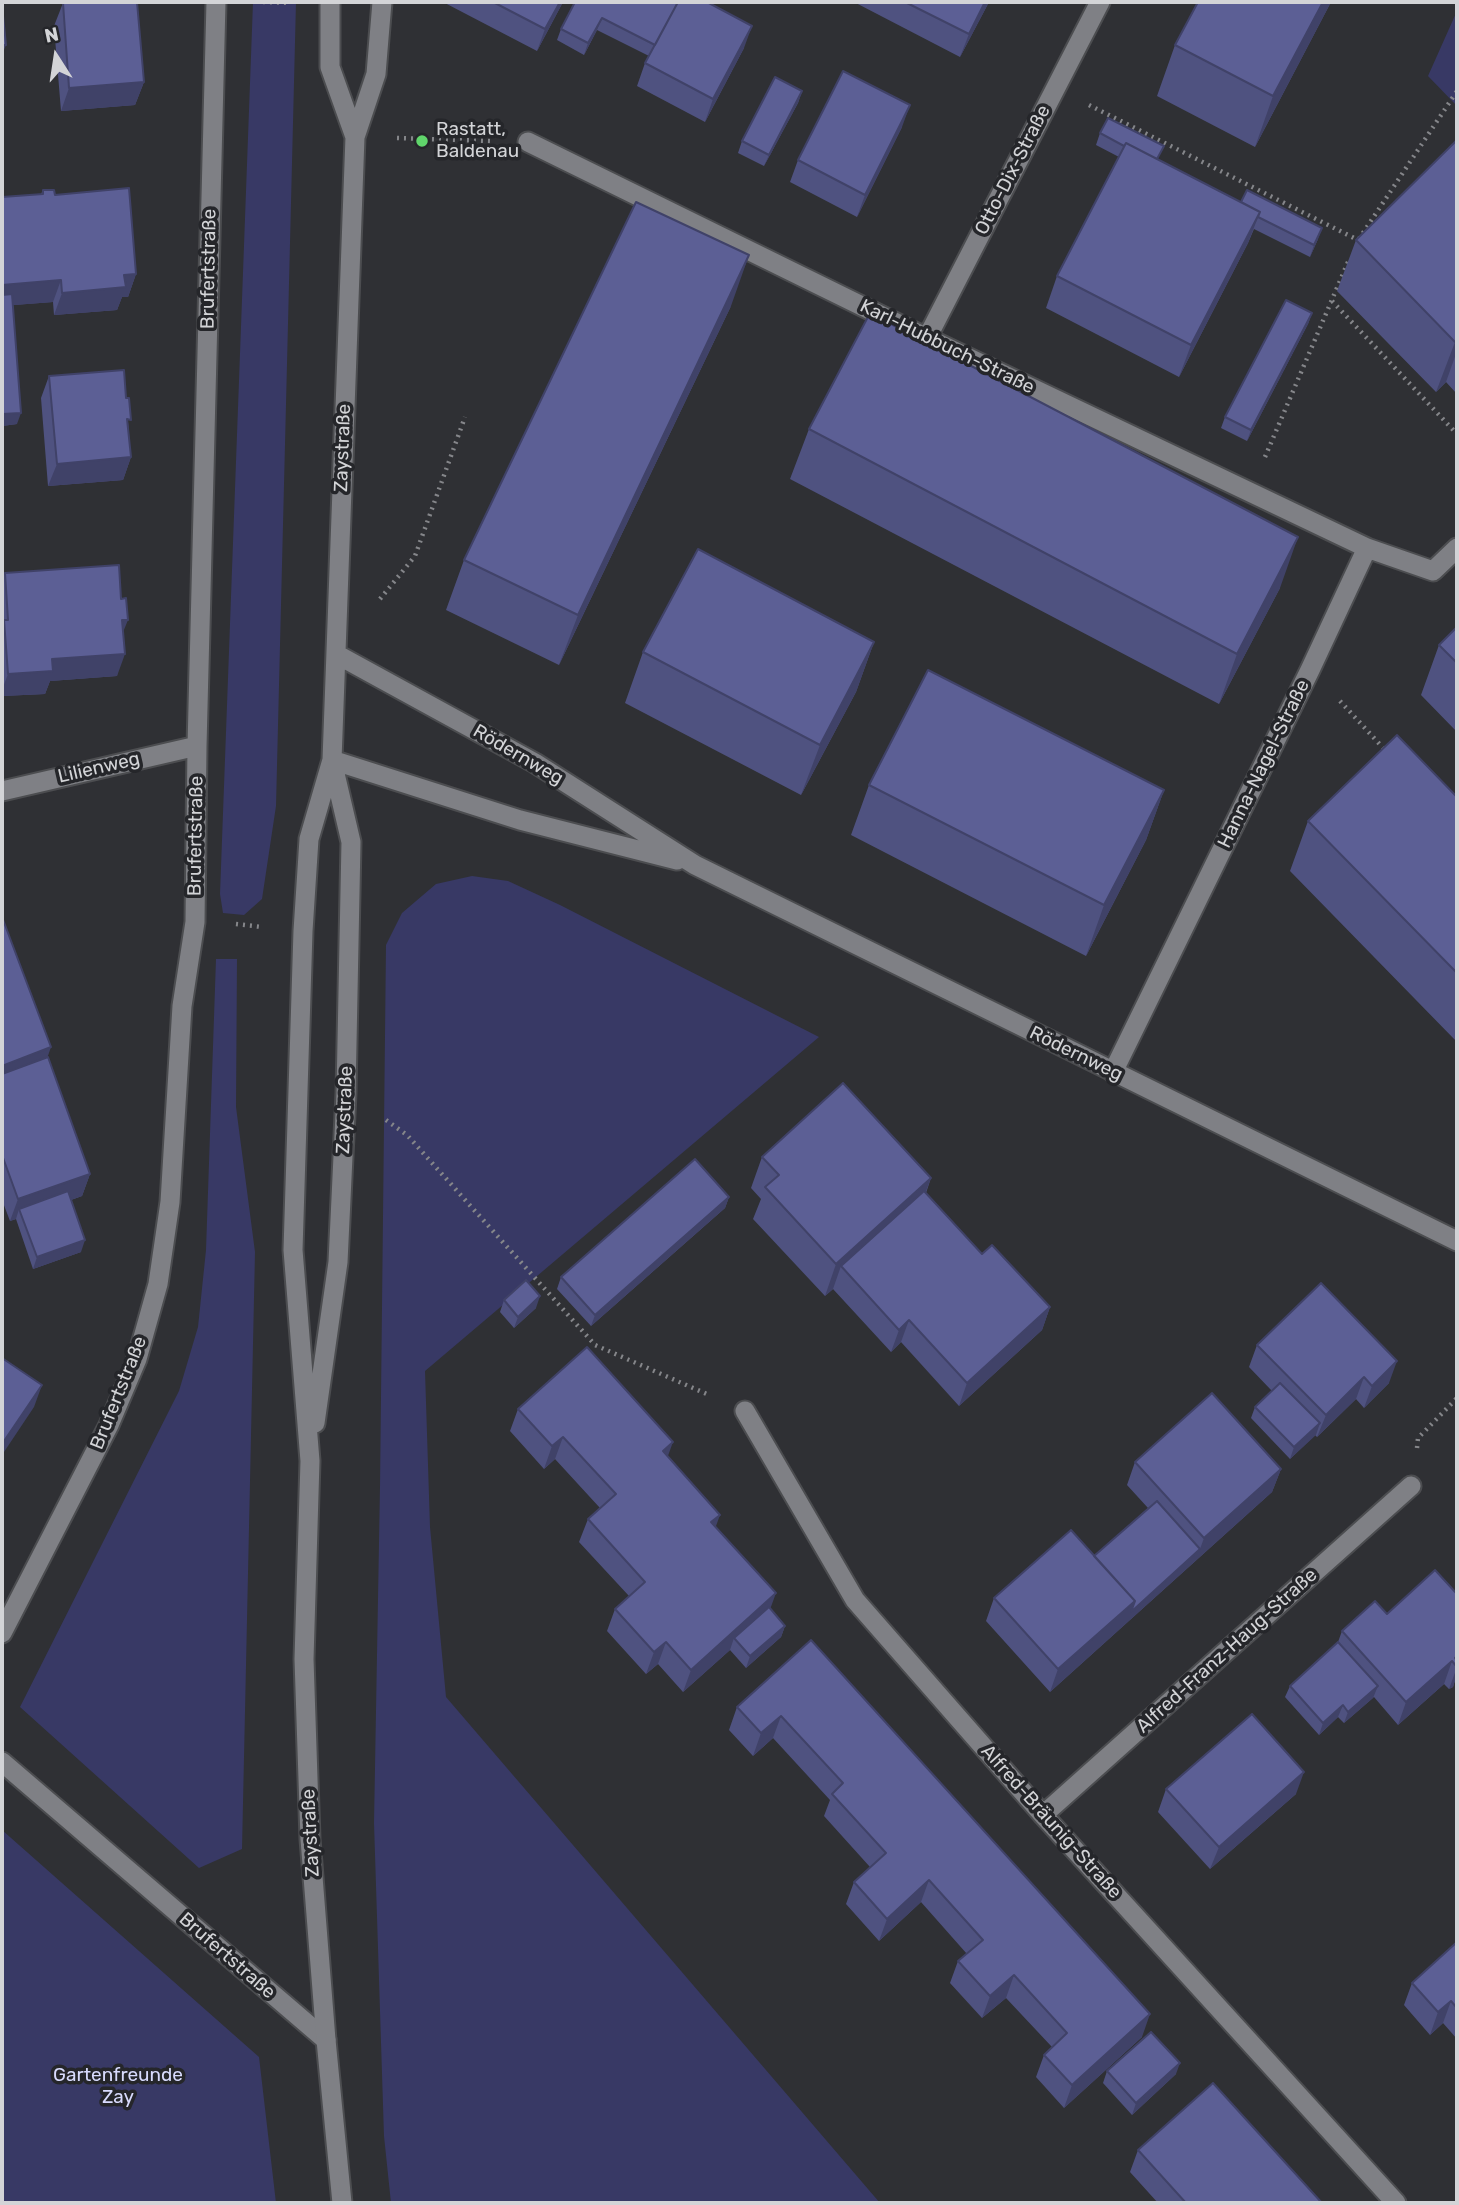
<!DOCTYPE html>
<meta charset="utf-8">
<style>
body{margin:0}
#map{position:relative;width:1459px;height:2205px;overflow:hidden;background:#2f3034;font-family:Rubik,sans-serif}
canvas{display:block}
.frame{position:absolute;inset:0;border:4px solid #d3d4d7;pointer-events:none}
.north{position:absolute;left:21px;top:21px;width:70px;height:70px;-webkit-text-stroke:5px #25262a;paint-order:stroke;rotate:348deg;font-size:19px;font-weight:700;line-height:28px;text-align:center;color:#d3d4d7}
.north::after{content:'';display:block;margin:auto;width:24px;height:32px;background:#d3d4d7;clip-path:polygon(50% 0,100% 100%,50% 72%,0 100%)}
</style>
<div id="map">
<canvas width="1459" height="2205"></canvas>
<div class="frame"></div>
<div class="north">N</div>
</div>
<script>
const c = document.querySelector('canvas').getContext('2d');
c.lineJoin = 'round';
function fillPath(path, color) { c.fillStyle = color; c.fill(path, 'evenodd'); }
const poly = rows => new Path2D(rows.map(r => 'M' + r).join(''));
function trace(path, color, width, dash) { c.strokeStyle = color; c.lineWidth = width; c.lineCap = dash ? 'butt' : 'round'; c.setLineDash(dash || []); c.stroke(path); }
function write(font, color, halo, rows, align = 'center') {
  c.font = font + ' Rubik,sans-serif'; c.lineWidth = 7; c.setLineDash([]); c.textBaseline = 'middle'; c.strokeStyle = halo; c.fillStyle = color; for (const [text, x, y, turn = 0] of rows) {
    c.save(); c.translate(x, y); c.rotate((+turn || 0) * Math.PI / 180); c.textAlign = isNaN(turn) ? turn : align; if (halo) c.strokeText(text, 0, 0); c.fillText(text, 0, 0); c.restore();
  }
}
const green = poly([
 [253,2,296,2,276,806,262,899,244,915,223,913,220,894],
 [1457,11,1457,106,1428,76],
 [472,876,508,881,560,905,819,1037,425,1371,430,1527,446,1697,880,2203,391,2203,384,2136,374,1823,380,1486,386,945,402,913,436,884],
 [216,959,237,959,236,1107,255,1252,242,1849,199,1868,20,1707,179,1391,198,1327,206,1250],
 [2,1830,259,2057,276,2203,2,2203]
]);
const path = poly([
 [263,2,290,3],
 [1089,105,1358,240],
 [397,138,490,141],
 [1359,239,1457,91],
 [1332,301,1457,434],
 [1265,457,1348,262],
 [380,599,415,556,465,417],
 [1340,701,1386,751],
 [236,924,262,927],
 [386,1120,407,1135,595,1345,709,1395],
 [1417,1448,1418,1438,1457,1398]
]);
const minor = poly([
 [528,142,927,338,1367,548],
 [927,338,1100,2],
 [2,791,197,746],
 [1113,1072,1310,670,1367,548,1433,571,1457,548],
 [745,1411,855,1600,1043,1815,1396,2203],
 [2,1633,109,1425,137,1359,158,1284,170,1202,182,1006,195,922,197,746,216,2],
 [2,1762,326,2040],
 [1043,1815,1411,1486]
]);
const tertiary = poly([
 [330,2,330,67,355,137],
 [336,654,535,763,695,865,1457,1241],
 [332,760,520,820,677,860],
 [315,1423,338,1262,346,1093,351,842,332,761],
 [342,2203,326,2040,310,1839,304,1659,310,1461,293,1250,303,931,309,839,332,760,355,137,376,74,382,2]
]);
const wall = poly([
 [443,2,563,2,537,51],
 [575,2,744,48,705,122,637,86,645,63,649,56,597,30,584,55,557,40,561,29],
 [854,2,989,2,960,57],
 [1198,2,1331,2,1255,147,1157,96,1175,45],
 [63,3,144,82,135,105,61,111,54,26],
 [802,91,798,103,764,166,738,153,742,141],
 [902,127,857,217,790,182,798,160],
 [1100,133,1158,160,1241,202,1318,239,1310,257,1254,229,1248,243,1179,377,1046,308,1057,276,1119,157,1096,145],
 [1457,140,1457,394,1446,382,1436,392,1337,291,1356,240],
 [43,190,55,195,136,274,128,297,122,297,117,310,54,315,53,302,13,305,17,424,2,426,2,197,41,194],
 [731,306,559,665,446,610,464,560],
 [1312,313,1308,324,1247,441,1221,428,1225,417],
 [49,376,126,398,131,457,123,480,48,486,41,398],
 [809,429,1280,588,1219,704,790,479],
 [5,573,123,631,117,676,50,681,45,694,2,696,2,582],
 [1457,627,1457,732,1421,695,1439,645],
 [874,642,856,692,801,795,625,703,643,652],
 [869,785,1164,790,1146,840,1086,956,851,835],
 [1457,797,1457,1042,1290,871,1308,821],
 [2,917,48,1057,90,1174,82,1196,71,1200,81,1252,33,1269,16,1219,10,1221,2,1200],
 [762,1157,931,1178,926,1193,982,1254,1050,1307,1042,1330,959,1406,901,1342,891,1352,833,1289,825,1296,753,1219,761,1199,751,1188],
 [729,1197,725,1208,591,1326,557,1289,561,1277],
 [504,1300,536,1308,514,1328,500,1312],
 [1257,1345,1389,1383,1364,1408,1356,1399,1317,1437,1315,1435,1290,1459,1251,1418,1255,1407,1272,1391,1249,1367],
 [518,1409,668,1457,770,1609,785,1626,781,1637,746,1668,730,1650,683,1692,658,1664,646,1674,607,1631,615,1609,629,1596,579,1542,588,1519,600,1508,555,1459,544,1469,510,1431],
 [1135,1462,1281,1469,1272,1492,1050,1692,986,1621,994,1598,1094,1556,1148,1508,1127,1485],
 [1457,1594,1457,1674,1453,1687,1449,1689,1444,1684,1398,1725,1374,1697,1344,1723,1338,1717,1319,1735,1285,1697,1290,1686,1338,1642,1342,1631,1387,1614],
 [811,1640,1142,2037,1064,2108,1036,2077,1044,2055,1052,2047,1006,1998,982,2018,950,1983,958,1961,967,1954,921,1902,879,1941,846,1904,854,1882,870,1867,824,1816,830,1800,773,1738,753,1756,729,1730,737,1707],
 [1166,1789,1296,1794,1210,1869,1158,1812],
 [1457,1942,1457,2039,1443,2023,1430,2035,1404,2005,1412,1983],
 [1107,2071,1176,2074,1132,2115,1103,2083],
 [1138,2150,1322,2203,1158,2203,1130,2172]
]);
const shadedWall = poly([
 [560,2,563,2,537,51,545,29],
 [985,2,989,2,960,57,969,34],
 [1323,2,1331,2,1255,147,1273,96],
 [602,18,597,30,584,55,588,43],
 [752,26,744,48,705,122,713,99],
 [2,45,6,45,2,55],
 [144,82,135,105,61,111,69,88],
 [802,91,798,103,764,166,769,155],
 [910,105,902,127,857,217,865,195],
 [1260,212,1248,243,1179,377,1191,345],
 [1322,228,1318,239,1310,257,1314,245],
 [749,255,731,306,559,665,578,615],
 [136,274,128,297,122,297,117,310,54,315,62,293,124,275],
 [61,280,53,302,2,306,2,285],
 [1312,313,1308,324,1247,441,1251,430],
 [1457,339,1457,351,1446,382,1436,392,1455,342],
 [21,413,17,424,2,426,2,414],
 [131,457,123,480,48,486,57,464],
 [1298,537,1280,588,1219,704,1237,654],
 [122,620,128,620,119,642],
 [874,642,856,692,801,795,820,745],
 [125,654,117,676,50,681,45,694,2,696,2,690,8,674,52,659],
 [1164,790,1146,840,1086,956,1104,905],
 [51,1047,40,1079,2,1093,2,1066],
 [90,1174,82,1196,22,1217,19,1209,16,1219,10,1221,18,1199],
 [931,1178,919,1210,841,1266,833,1289,825,1296,836,1264],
 [729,1197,725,1208,591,1326,595,1315],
 [85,1240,81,1252,33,1269,37,1257],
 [540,1296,536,1308,514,1328,518,1317],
 [1050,1307,1042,1330,959,1406,967,1383],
 [909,1320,901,1342,891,1352,899,1330],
 [1397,1361,1389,1383,1364,1408,1372,1386],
 [1364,1377,1356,1399,1317,1437,1326,1415],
 [42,1385,34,1407,2,1455,2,1444],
 [1320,1423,1316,1435,1290,1459,1294,1447],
 [563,1437,555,1459,544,1469,552,1446],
 [673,1442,665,1464,663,1451],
 [1281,1469,1272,1492,1050,1692,1058,1669,1135,1601,1200,1549,1204,1538],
 [720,1515,712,1537,711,1522],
 [776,1593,768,1615,734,1638,730,1650,683,1692,691,1670],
 [785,1626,781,1637,746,1668,750,1656],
 [666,1642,658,1664,646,1674,654,1652],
 [1452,1661,1444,1684,1398,1725,1406,1702],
 [1457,1667,1457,1674,1453,1687,1449,1689],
 [1378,1686,1373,1698,1344,1723,1348,1712],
 [1343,1705,1338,1717,1319,1735,1323,1723],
 [781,1716,773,1738,753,1756,761,1733],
 [1304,1772,1296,1794,1210,1869,1219,1847],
 [929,1880,921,1902,879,1941,887,1919],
 [1014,1975,1006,1998,982,2018,990,1996],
 [1451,2001,1443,2023,1430,2035,1438,2012],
 [1150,2014,1142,2037,1064,2108,1072,2085],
 [1180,2063,1176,2074,1132,2115,1136,2103]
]);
const building = poly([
 [81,2,137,2,144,82,69,88,63,3,81,2],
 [493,2,560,2,545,29,493,2],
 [575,2,678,2,655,45,602,18,588,43,561,29,575,2],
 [678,2,707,2,752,26,713,99,645,63,678,2],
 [905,2,985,2,969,34,905,2],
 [1198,2,1323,2,1273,96,1175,45,1198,2],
 [2,6,6,45,2,45,2,6],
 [843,71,910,105,865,195,798,160,843,71],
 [775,77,802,91,769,155,742,141,775,77],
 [1108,118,1164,146,1157,159,1126,143,1124,146,1100,133,1108,118],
 [1457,140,1457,339,1455,342,1356,240,1457,140],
 [1126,143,1260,212,1191,345,1057,276,1126,143],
 [129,188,136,274,124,275,126,287,62,293,61,280,2,285,2,197,43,194,43,190,54,190,55,195,129,188],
 [1247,190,1322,228,1314,245,1258,217,1260,212,1241,202,1247,190],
 [636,202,749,255,578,615,464,560,636,202],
 [12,294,21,413,2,414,2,295,12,294],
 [1286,300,1312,313,1251,430,1225,417,1286,300],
 [870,313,1298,537,1237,654,809,429,870,313],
 [124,370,126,398,129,398,131,420,127,419,131,457,57,464,49,376,124,370],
 [698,549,874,642,820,745,643,652,698,549],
 [119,565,121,599,126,598,128,620,122,620,125,654,52,659,53,671,8,674,4,620,8,620,5,573,119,565],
 [1457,627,1457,663,1439,645,1457,627],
 [928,670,1164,790,1104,905,869,785,928,670],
 [1397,735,1457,797,1457,973,1308,821,1397,735],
 [2,917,51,1047,2,1066,2,917],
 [48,1057,90,1174,18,1199,2,1155,2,1074,48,1057],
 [843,1083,931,1178,836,1264,765,1187,779,1175,762,1157,843,1083],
 [695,1159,729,1197,595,1315,561,1277,695,1159],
 [68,1191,85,1240,37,1257,19,1209,68,1191],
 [924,1191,982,1254,992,1245,1050,1307,967,1383,909,1320,899,1330,841,1266,924,1191],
 [526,1280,540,1296,518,1317,504,1300,526,1280],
 [1321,1283,1397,1361,1372,1386,1364,1377,1326,1415,1257,1345,1321,1283],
 [587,1347,673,1442,663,1451,720,1515,711,1522,776,1593,691,1670,666,1642,654,1652,615,1609,645,1582,588,1519,616,1494,563,1437,552,1446,518,1409,587,1347],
 [2,1358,42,1385,2,1444,2,1358],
 [1280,1383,1320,1423,1294,1447,1255,1407,1280,1383],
 [1212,1393,1281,1469,1204,1538,1135,1462,1212,1393],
 [1157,1501,1200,1549,1131,1612,1135,1601,1094,1556,1157,1501],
 [1071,1530,1135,1601,1058,1669,994,1598,1071,1530],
 [1435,1570,1457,1594,1457,1656,1455,1658,1457,1661,1457,1667,1452,1661,1406,1702,1342,1631,1375,1601,1387,1614,1435,1570],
 [769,1607,785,1626,750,1656,734,1638,769,1607],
 [811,1640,1150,2014,1072,2085,1044,2055,1067,2033,1014,1975,990,1996,958,1961,983,1940,929,1880,887,1919,854,1882,886,1853,832,1794,843,1783,781,1716,761,1733,737,1707,811,1640],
 [1338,1642,1378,1686,1348,1712,1343,1705,1323,1723,1290,1686,1338,1642],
 [1252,1714,1304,1772,1219,1847,1166,1789,1252,1714],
 [1457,1942,1457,2008,1451,2001,1438,2012,1412,1983,1457,1942],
 [1151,2032,1180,2063,1136,2103,1107,2071,1151,2032],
 [1213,2083,1322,2203,1186,2203,1138,2150,1213,2083]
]);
const markers = [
 [422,141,7,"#60d56b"]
];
const poiNames = [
 ["Rastatt,",436,130],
 ["Baldenau",436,152]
];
const streetNames = [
 ["Otto-Dix-Straße",1013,170,-63],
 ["Brufertstraße",209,269,-89],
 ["Karl-Hubbuch-Straße",947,347,26],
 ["Zaystraße",343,448,-88],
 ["Rödernweg",518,755,30],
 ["Hanna-Nagel-Straße",1264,764,-64],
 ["Lilienweg",99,768,-13],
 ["Brufertstraße",196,836,-89],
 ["Rödernweg",1076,1054,26],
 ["Zaystraße",345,1110,-88],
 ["Brufertstraße",119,1393,-68],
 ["Alfred-Franz-Haug-Straße",1227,1651,-42],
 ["Alfred-Bräunig-Straße",1051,1822,48],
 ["Zaystraße",311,1833,-93],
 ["Brufertstraße",227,1956,41]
];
const parkNames = [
 ["Gartenfreunde",118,2076],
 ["Zay",118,2098]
];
fillPath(green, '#383965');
trace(minor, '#4c4d50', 23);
trace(tertiary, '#4c4d50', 23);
trace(path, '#85868a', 4.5, [2, 5]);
trace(minor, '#7f8085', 19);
trace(tertiary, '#7f8085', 19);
fillPath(wall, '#4f5280');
fillPath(shadedWall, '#404268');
fillPath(building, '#5c5f95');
trace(building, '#404268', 2);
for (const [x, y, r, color] of markers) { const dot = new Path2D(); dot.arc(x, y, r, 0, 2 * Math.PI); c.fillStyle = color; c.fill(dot); trace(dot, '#25262a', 2.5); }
write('19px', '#d3d4d7', '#25262a', poiNames, 'left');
write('19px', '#d3d4d7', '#25262a', streetNames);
write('19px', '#d8dbfd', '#25262a', parkNames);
</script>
